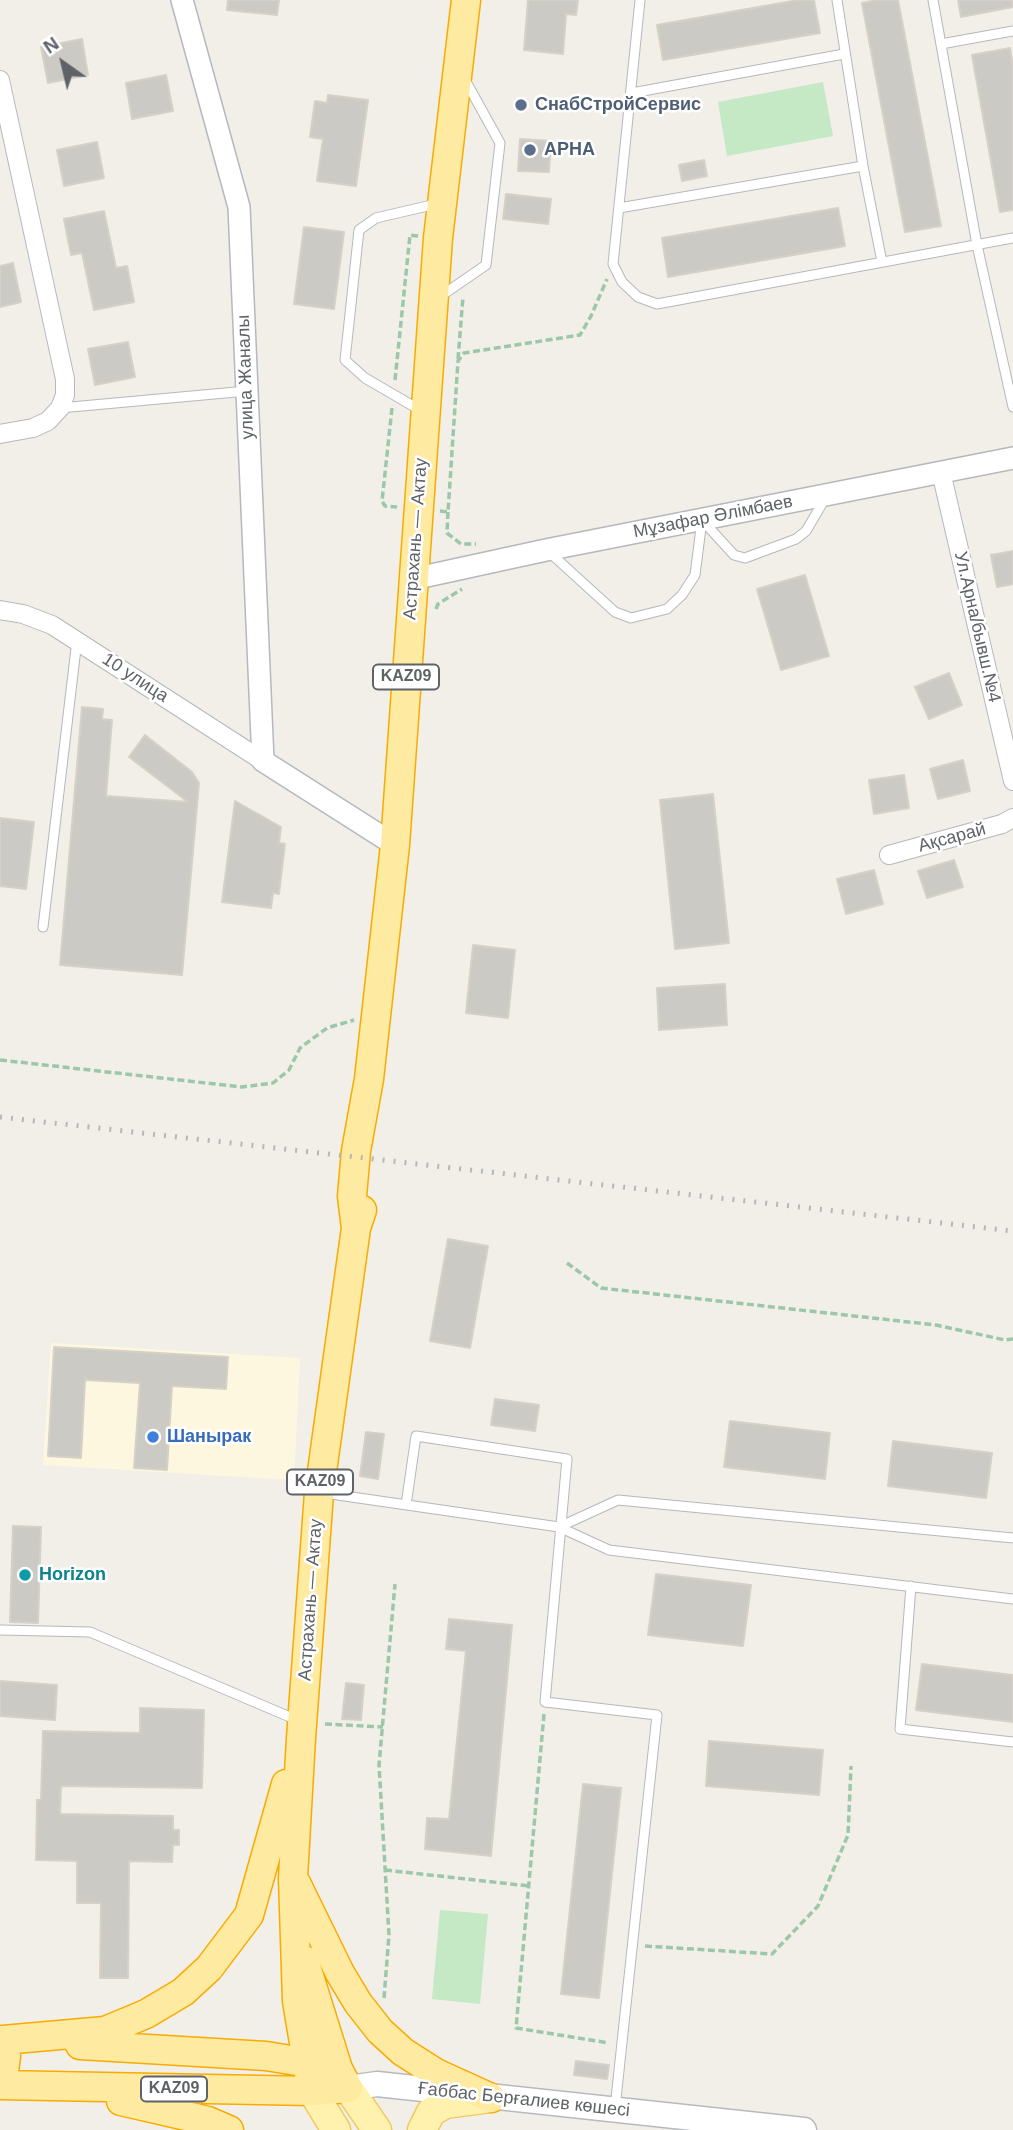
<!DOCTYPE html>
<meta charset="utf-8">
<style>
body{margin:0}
#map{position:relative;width:1013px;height:2130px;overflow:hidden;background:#f1efe8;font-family:Helvetica,sans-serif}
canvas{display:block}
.north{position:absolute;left:28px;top:28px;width:70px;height:70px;-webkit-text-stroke:5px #fff;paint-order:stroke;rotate:326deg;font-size:19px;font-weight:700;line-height:28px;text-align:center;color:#5f6368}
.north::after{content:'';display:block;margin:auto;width:24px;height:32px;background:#5f6368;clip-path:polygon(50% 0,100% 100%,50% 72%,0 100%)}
</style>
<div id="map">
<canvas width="1013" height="2130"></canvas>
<div class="north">N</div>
</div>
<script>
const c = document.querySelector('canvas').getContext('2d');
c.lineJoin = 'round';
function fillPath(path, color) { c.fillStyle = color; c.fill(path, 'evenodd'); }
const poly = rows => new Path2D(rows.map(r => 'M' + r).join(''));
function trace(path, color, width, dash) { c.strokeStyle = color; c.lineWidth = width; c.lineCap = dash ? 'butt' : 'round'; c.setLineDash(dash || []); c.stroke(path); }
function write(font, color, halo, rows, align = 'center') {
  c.font = font + ' Helvetica,sans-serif'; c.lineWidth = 5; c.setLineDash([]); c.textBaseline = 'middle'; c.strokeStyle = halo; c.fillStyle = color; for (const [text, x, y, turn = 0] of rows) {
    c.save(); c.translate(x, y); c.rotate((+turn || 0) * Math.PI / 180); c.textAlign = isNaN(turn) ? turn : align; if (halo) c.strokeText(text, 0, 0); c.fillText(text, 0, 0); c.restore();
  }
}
const commercial = poly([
 [51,1343,300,1358,294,1480,43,1465]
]);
const green = poly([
 [823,82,833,136,727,156,718,102],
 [440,1910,488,1914,480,2004,432,1999]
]);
const building = poly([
 [228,0,279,0,277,15,227,10,228,0],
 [528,0,578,0,576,15,566,14,563,54,524,50,528,0],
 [798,0,814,0,820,33,663,60,657,25,798,0],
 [877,0,898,0,941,226,905,232,862,3,877,0],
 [958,0,1012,0,1013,7,961,17,958,0],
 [82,39,88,75,48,83,41,47,82,39],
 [1010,48,1013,67,1013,210,1000,212,972,55,1010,48],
 [166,75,173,111,132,119,126,83,166,75],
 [328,95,368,100,356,186,317,181,323,139,310,137,315,101,327,103,328,95],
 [520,139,551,141,549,172,518,171,520,139],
 [97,142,104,178,64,186,57,150,97,142],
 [704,160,707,176,682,181,679,165,704,160],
 [506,194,551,199,548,224,503,219,506,194],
 [838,208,845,246,668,277,662,238,838,208],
 [104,211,116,268,127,266,134,302,94,310,82,253,71,255,64,219,104,211],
 [304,227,344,232,334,309,294,304,304,227],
 [13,263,21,302,0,307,0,266,13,263],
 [128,342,135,377,95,385,88,349,128,342],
 [1013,551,1013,584,997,587,991,555,1013,551],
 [805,575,829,656,781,670,757,589,805,575],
 [949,673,962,705,929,719,915,687,949,673],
 [82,707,103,709,102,719,112,720,106,796,188,802,129,757,145,735,192,772,199,783,182,975,60,965,82,707],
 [963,760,970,791,938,799,930,769,963,760],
 [904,775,909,808,874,814,869,780,904,775],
 [713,794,729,943,675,949,660,800,713,794],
 [235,801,281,827,279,843,285,844,279,894,273,893,271,908,222,902,235,801],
 [0,818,34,822,26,889,0,886,0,818],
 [954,860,963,887,927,898,918,871,954,860],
 [874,870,883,904,846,914,837,879,874,870],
 [473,945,515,950,508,1018,466,1013,473,945],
 [725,984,727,1025,659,1030,657,988,725,984],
 [448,1239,488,1246,470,1348,430,1341,448,1239],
 [54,1347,228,1357,226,1389,172,1386,167,1470,134,1468,140,1383,85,1380,81,1458,48,1456,54,1347],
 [495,1399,539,1405,535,1431,491,1425,495,1399],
 [730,1421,830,1433,825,1479,724,1467,730,1421],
 [366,1432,384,1434,378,1479,360,1476,366,1432],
 [893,1441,992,1453,986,1498,888,1486,893,1441],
 [13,1526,41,1527,38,1623,10,1622,13,1526],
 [656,1574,751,1585,743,1646,648,1635,656,1574],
 [449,1619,512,1625,491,1856,425,1849,427,1818,449,1819,466,1651,446,1649,449,1619],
 [922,1664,1013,1675,1013,1722,916,1710,922,1664],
 [0,1681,57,1685,55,1720,0,1716,0,1681],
 [346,1683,364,1685,361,1720,342,1719,346,1683],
 [140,1708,204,1710,202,1788,61,1786,60,1814,173,1816,173,1830,179,1830,179,1845,173,1845,172,1862,129,1861,128,1978,100,1978,101,1903,77,1903,77,1861,36,1860,37,1800,41,1800,43,1731,140,1733,140,1708],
 [709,1741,823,1750,819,1795,706,1786,709,1741],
 [583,1784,621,1788,599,1998,561,1994,583,1784],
 [576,2061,609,2065,607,2079,574,2075,576,2061]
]);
const path = poly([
 [458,359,463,297],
 [395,380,410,235,418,236],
 [392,408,382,501,385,506,397,507],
 [440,511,448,512,458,361,464,353,580,335,591,316,607,279],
 [448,512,447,533,461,544,476,544],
 [436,609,438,604,462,589],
 [0,1060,242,1087,273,1083,289,1070,300,1048,327,1028,354,1020],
 [567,1263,601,1288,936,1325,1005,1340,1013,1339],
 [544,1714,516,2028,609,2043],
 [325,1724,383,1727],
 [385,1870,529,1886],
 [645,1946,772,1954,818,1906,848,1835,851,1766],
 [384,1998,389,1935,379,1765,395,1584]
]);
const service = poly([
 [640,0,613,264,622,282,638,297,657,304,1013,238],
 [837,0,863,166,882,262],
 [933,0,977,245,1013,407],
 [941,44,1013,31],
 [632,93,844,54],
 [619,208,863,166],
 [438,298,486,265,500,143,464,78],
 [60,408,247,391],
 [420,410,365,378,345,360,359,230,376,218,436,204],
 [703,521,734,555,745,558,796,539,806,531,826,497],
 [548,551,615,612,631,618,667,609,682,595,695,575,702,520],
 [43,927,77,640],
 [324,1493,559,1527,609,1550,1013,1599],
 [406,1505,416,1436,567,1459,545,1702,657,1715,615,2108],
 [559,1527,618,1500,1013,1538],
 [911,1586,900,1729,1013,1742],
 [0,1630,90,1632,297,1720]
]);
const minor = poly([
 [0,80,65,379,65,395,60,408,48,421,33,428,0,434],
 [941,472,1013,781],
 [0,610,23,614,52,625,263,761],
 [889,855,1002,824,1013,818]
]);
const tertiary = poly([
 [182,0,239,207,263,761,395,845],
 [413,579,546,550,1013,458]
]);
const secondary = poly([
 [348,2088,377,2084,804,2130]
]);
const primary = poly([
 [348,2088,377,2130],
 [312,2091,336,2130],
 [422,2130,431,2112,445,2104,491,2098]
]);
const trunk = poly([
 [356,1228,352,1196,356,1151,369,1079,395,845,438,238,466,0],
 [296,1883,340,1973,358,2003,380,2031,403,2052,436,2073,491,2098],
 [80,2045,266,2056,321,2065],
 [0,2082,4,2072,6,2056,3,2040,105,2031,146,2014,183,1992,209,1968,249,1915,286,1784],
 [0,2085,312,2091,348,2088,338,2069,304,1960],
 [312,2091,297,2001,293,1878,301,1738,319,1493,356,1228,362,1210],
 [121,2101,208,2121,229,2130]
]);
const rail = poly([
 [0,1117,1013,1231]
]);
const markers = [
 [521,105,7,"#5c6f8a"],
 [530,150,7,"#5c6f8a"],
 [153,1437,7,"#3f7fe0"],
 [25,1575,7,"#0f9aa8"]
];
const shields = [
 [406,677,66],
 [320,1482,66],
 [174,2089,66]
];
const shieldNames = [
 ["KAZ09",406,677],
 ["KAZ09",320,1482],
 ["KAZ09",174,2089]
];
const serviceNames = [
 ["СнабСтройСервис",535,105],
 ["АРНА",544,150]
];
const streetNames = [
 ["улица Жаналы",246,377,-92],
 ["Мұзафар Әлімбаев",713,517,-11],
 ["Астрахань — Актау",416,539,-86],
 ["Ул.Арна/бывш.№4",977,627,77],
 ["10 улица",135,678,33],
 ["Ақсарай",952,838,-15],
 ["Астрахань — Актау",311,1600,-86],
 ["Ғаббас Берғалиев көшесі",524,2100,6]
];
const shopNames = [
 ["Шанырак",167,1437]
];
const cultureNames = [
 ["Horizon",39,1575]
];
fillPath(commercial, '#fef7e0');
fillPath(green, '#c5e8c5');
fillPath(building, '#cccac5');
trace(building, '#d6d1c6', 2);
trace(service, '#b5b8bc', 11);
trace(minor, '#b5b8bc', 20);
trace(tertiary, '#b5b8bc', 24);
trace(secondary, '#b6babf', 27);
trace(primary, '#f2c960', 31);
trace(trunk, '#f9ab00', 31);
trace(path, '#9cc7a9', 3.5, [7, 3.5]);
trace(service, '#fff', 9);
trace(minor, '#fff', 18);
trace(tertiary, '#fff', 21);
trace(secondary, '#fff', 24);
trace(primary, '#fff2af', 28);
trace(trunk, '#feeaa1', 28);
trace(rail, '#b6b7b8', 5, [2, 9]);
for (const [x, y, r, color] of markers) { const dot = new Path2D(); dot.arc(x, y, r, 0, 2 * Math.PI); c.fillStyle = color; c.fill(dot); trace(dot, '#fff', 2.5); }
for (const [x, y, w] of shields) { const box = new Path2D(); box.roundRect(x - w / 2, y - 12.5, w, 25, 5); c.fillStyle = '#fff'; c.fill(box); trace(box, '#5f6368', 2); }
write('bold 16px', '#5f6368', null, shieldNames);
write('bold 18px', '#4e5e75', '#fff', serviceNames, 'left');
write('18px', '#5f6368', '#fff', streetNames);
write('bold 18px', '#366cbe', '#fff', shopNames, 'left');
write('bold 18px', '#0d838f', '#fff', cultureNames, 'left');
</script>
